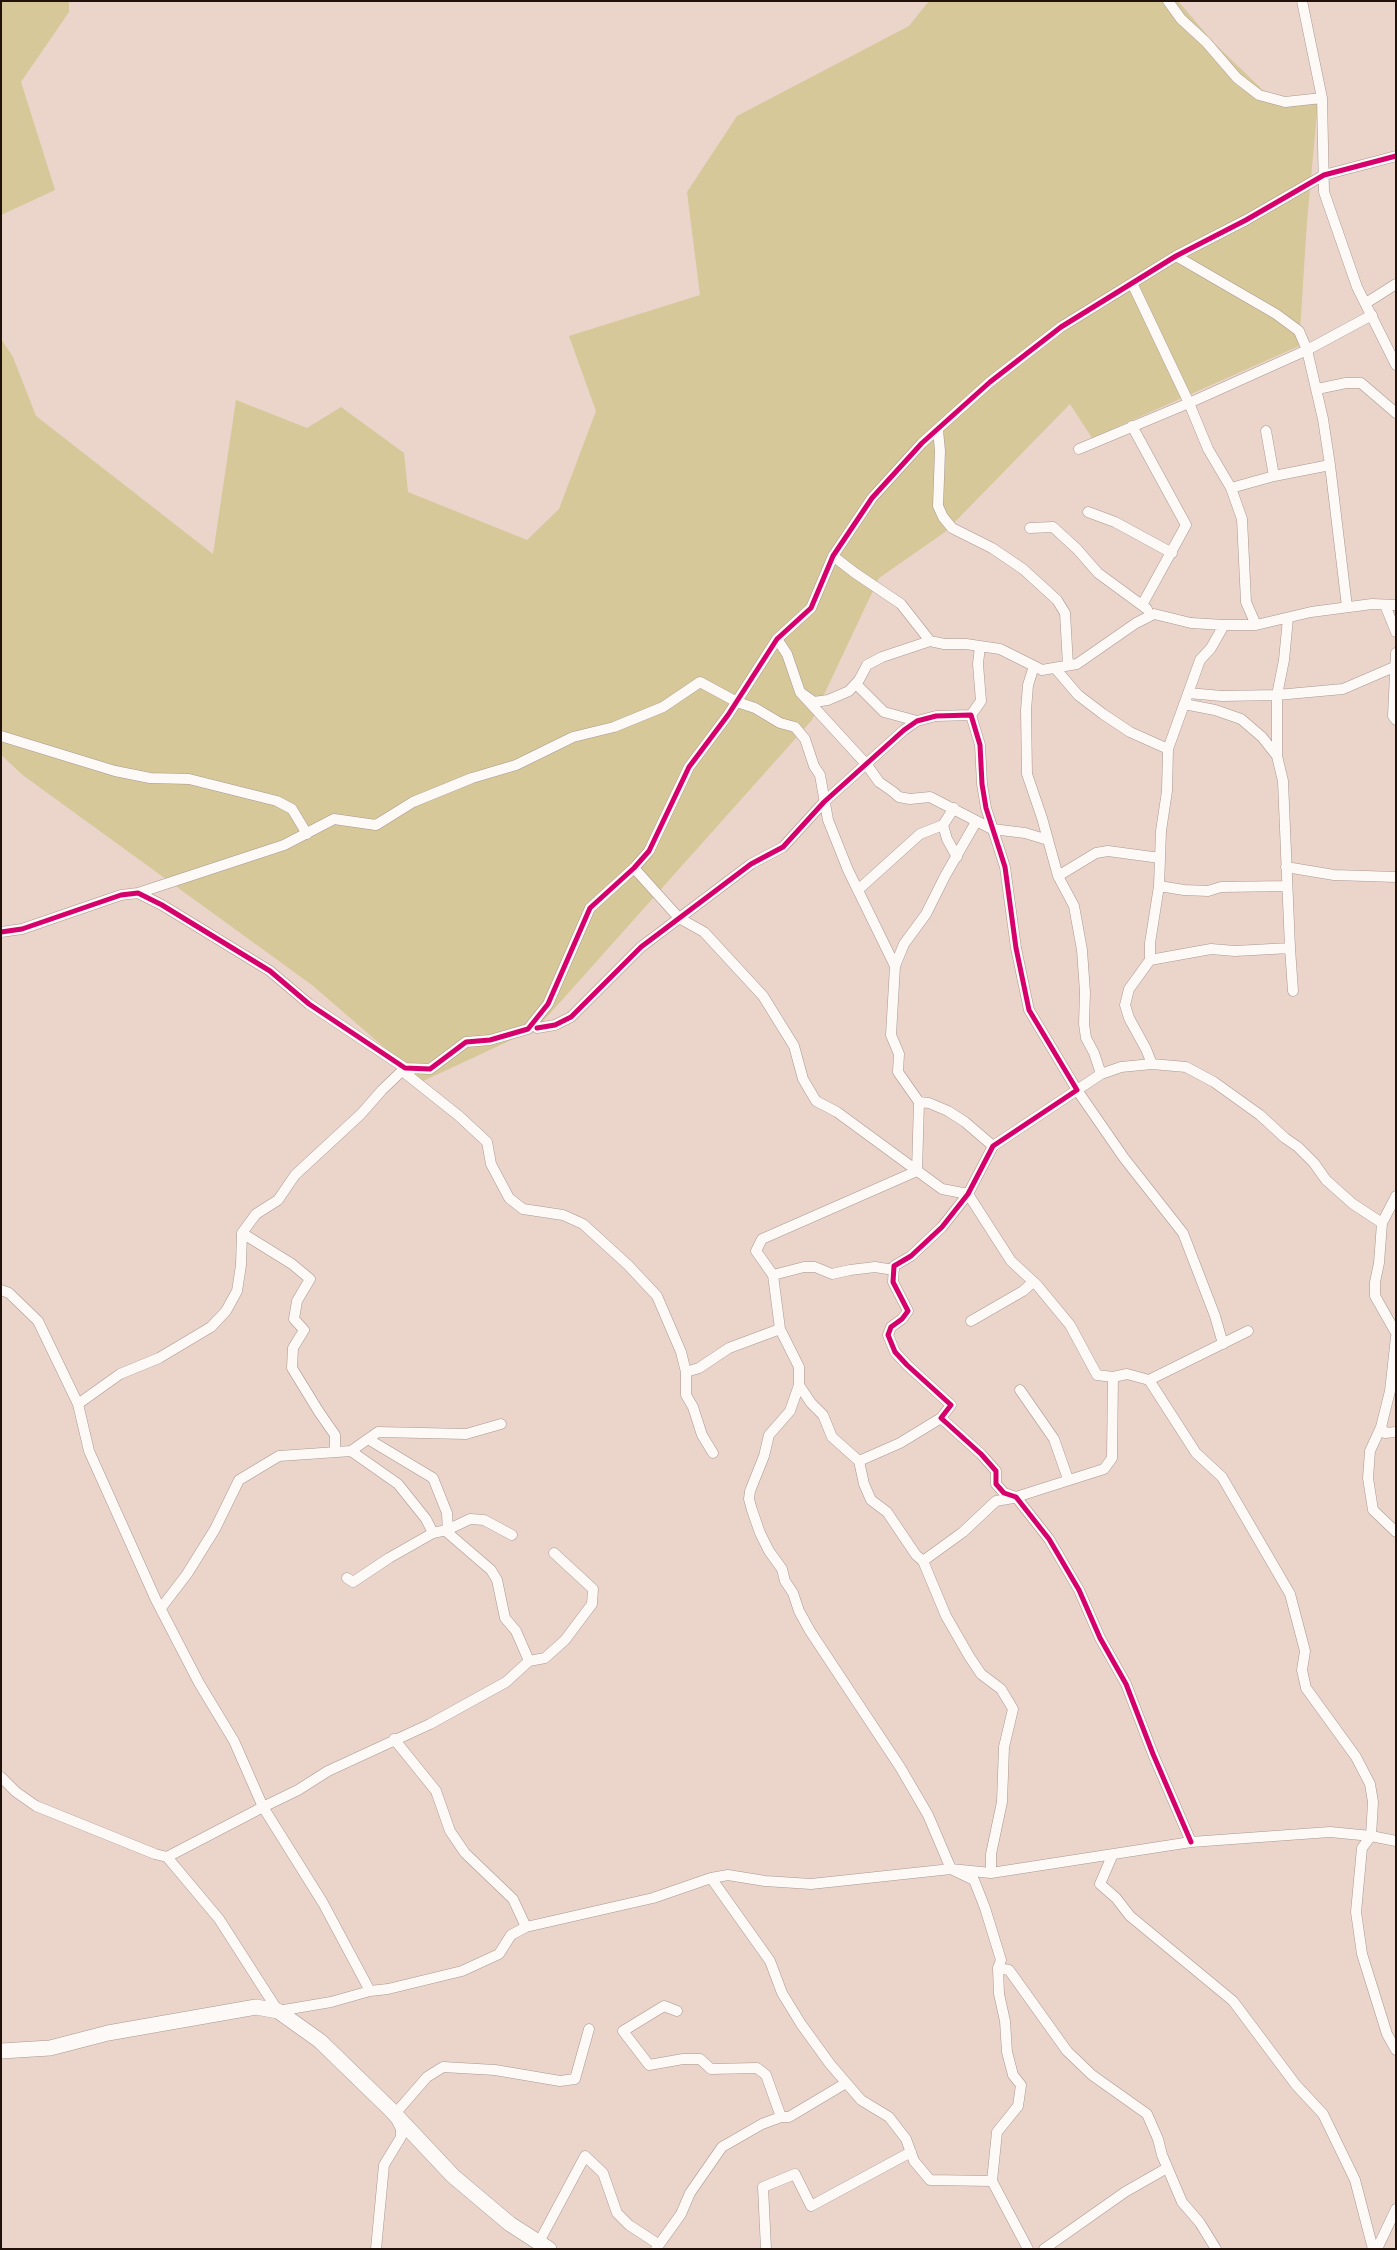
<!DOCTYPE html>
<style>
body{margin:0}
#map{position:relative;width:1397px;height:2250px;overflow:hidden;background:#ebd4ca;font-family:"IBM Plex Sans",sans-serif}
canvas{display:block}
.frame{position:absolute;inset:0;border:2px solid #20110b;pointer-events:none}
</style>
<div id="map">
<canvas width="1397" height="2250"></canvas>
<div class="frame"></div>
</div>
<script>
const c = document.querySelector('canvas').getContext('2d');
c.lineJoin = 'round';
function fillPath(path, color) { c.fillStyle = color; c.fill(path, 'evenodd'); }
const poly = rows => new Path2D(rows.map(r => 'M' + r).join(''));
function trace(path, color, width, dash) { c.strokeStyle = color; c.lineWidth = width; c.lineCap = dash ? 'butt' : 'round'; c.setLineDash(dash || []); c.stroke(path); }
const green = poly([
 [1,1,69,1,69,12,21,82,55,190,1,215],
 [929,1,1178,1,1214,43,1271,98,1318,102,1307,221,1299,346,1092,438,1070,404,945,532,879,578,812,720,537,1028,423,1081,312,985,24,776,1,755,1,339,13,357,36,416,213,554,236,400,307,428,341,407,404,453,408,492,527,540,559,509,596,411,569,336,700,295,687,192,737,116,909,26]
]);
const street = poly([
 [1168,1,1181,19,1206,42,1237,78,1259,95,1285,102,1322,98],
 [1302,1,1322,98,1324,192,1357,287,1396,365],
 [1176,256,1276,314,1299,331,1307,350,1323,419,1330,465,1347,607],
 [1132,283,1189,403,1208,449,1231,488,1242,519,1246,602,1256,625],
 [1366,303,1396,284],
 [1317,389,1346,383,1361,383,1396,413],
 [1132,426,1186,525,1142,605],
 [938,430,940,451,938,506,943,517,952,528,992,548,1023,569,1057,600,1065,613,1068,665],
 [1266,431,1274,476],
 [1079,449,1189,403,1307,350,1372,315],
 [1231,488,1274,476,1330,465],
 [1088,512,1115,522,1172,553],
 [1030,528,1053,527,1077,549,1098,573,1147,609],
 [833,556,855,573,901,604,930,641],
 [1385,605,1396,632],
 [777,639,787,654,800,692,867,765,879,782,892,791,899,797,910,799,930,797,992,829,1025,833,1048,840],
 [1396,653,1393,716,1396,720],
 [1034,666,1028,685,1026,710,1027,774,1042,818,1058,876,1074,906,1082,950,1085,992,1084,1024,1086,1038,1094,1053,1101,1074],
 [1055,668,1078,695,1103,714,1130,732,1168,749],
 [856,684,884,712,917,721],
 [800,692,814,702,828,700,849,691,859,680,867,665,882,657,930,641,944,644,966,644,1000,649,1042,670,1077,664,1136,623,1154,614,1191,623,1224,625],
 [1188,693,1222,696,1277,695,1343,689,1394,667],
 [1184,704,1215,710,1241,719,1262,737,1277,756,1283,781,1290,948],
 [971,715,981,701,978,664,980,646],
 [1,736,115,771,150,778,189,779,277,801,292,809,307,834],
 [1277,756,1277,695,1284,660,1288,618],
 [954,808,943,825,947,839,957,857],
 [1286,867,1334,875,1396,877],
 [634,868,679,918,704,932,763,996,794,1046,803,1079,816,1101,837,1112,942,1189,968,1194,1011,1261,1037,1285,1070,1325,1097,1375,1113,1377,1127,1374,1149,1380,1196,1453,1222,1477,1290,1594,1305,1651,1302,1670,1306,1688,1356,1757,1370,1784,1373,1802,1371,1836,1362,1848,1356,1912,1362,1954,1387,2034,1396,2050],
 [1058,876,1096,853,1108,851,1160,858],
 [1159,886,1184,890,1208,891,1221,887,1287,886],
 [859,889,920,834,943,825],
 [138,893,284,845,334,819,376,825,413,802,472,778,516,765,573,737,614,727,663,707,700,682,737,702,755,708,780,723,795,727,805,739,814,766,820,775,828,820,848,870,895,966,891,1035,899,1054,898,1072,919,1102,917,1171,762,1239,756,1251,773,1275,780,1329,799,1367,799,1385,811,1403,823,1415,832,1437,859,1461,864,1484,871,1500,887,1512,916,1555,923,1561],
 [1,932,22,929,121,895,138,893,162,905,270,971,309,1004,405,1068,430,1069,466,1042,490,1040,528,1029,548,1004,590,908,634,868,649,851,689,767,728,715,777,639,811,608,833,556,872,498,922,443,990,382,1061,327,1176,256,1246,220,1324,175,1396,156],
 [1150,960,1211,949,1235,951,1290,948,1293,991],
 [895,966,904,944,926,914,945,876,976,822],
 [537,1028,555,1025,571,1017,641,947,751,864,783,847,824,802,904,730,917,721,936,716,971,715,980,745,982,784,986,808,1005,867,1016,948,1029,1010,1077,1090,993,1146,968,1194,942,1227,911,1256,894,1266,893,1282,908,1311,902,1319,891,1327,888,1335,895,1352,907,1365,951,1405,941,1418,981,1454,996,1471,996,1484,1004,1493,1016,1497,1049,1539,1079,1590,1100,1638,1126,1684,1153,1754,1191,1842],
 [1152,1064,1146,1049,1129,1018,1125,1005,1129,989,1150,960,1150,943,1159,886,1161,831,1167,791,1168,749,1200,660,1211,648,1224,625,1256,625,1311,612,1372,604,1396,605],
 [405,1068,405,1073,459,1116,487,1142,491,1164,509,1198,523,1209,563,1215,583,1224,628,1265,657,1296,681,1352,686,1372,686,1395,693,1407,702,1435,713,1453],
 [919,1102,929,1103,948,1111,965,1122,993,1146],
 [1396,1196,1382,1223,1379,1263,1375,1282,1375,1296,1396,1333],
 [242,1233,292,1264,310,1279,297,1301,294,1319,304,1330,293,1348,292,1368,319,1412,335,1435,335,1452],
 [773,1275,804,1267,815,1267,832,1274,850,1270,875,1267,894,1270],
 [1,1290,9,1293,38,1321,78,1404,89,1451,156,1600,199,1683,234,1741,263,1807,298,1790,328,1771,430,1724,506,1682,529,1661,545,1658,565,1640,592,1604,593,1589,554,1553],
 [971,1321,1023,1291,1033,1282],
 [1396,1337,1390,1391,1381,1427,1370,1451,1368,1478,1373,1510,1396,1532],
 [1223,1344,1215,1316,1183,1233,1124,1158,1077,1090,1101,1074,1121,1067,1152,1064,1186,1067,1214,1082,1260,1115,1285,1138,1298,1147,1314,1163,1326,1180,1353,1204,1382,1223],
 [686,1372,699,1368,729,1348,780,1329],
 [1149,1380,1248,1331],
 [799,1385,790,1411,769,1435,764,1456,750,1491,749,1499,752,1510,760,1533,769,1551,782,1569,785,1581,793,1593,799,1611,810,1631,900,1767,928,1815,951,1869,974,1880,985,1908,1001,1960,998,1968,999,1994,1005,2021,1007,2052,1013,2075,1021,2085,1018,2106,997,2132,992,2181,1028,2249],
 [1020,1390,1054,1439,1068,1479],
 [78,1404,120,1374,159,1358,211,1327,226,1311,237,1291,241,1265,242,1233,256,1214,278,1200,295,1175,361,1114,382,1090,405,1068],
 [1381,1427,1385,1433,1396,1432],
 [368,1439,378,1432,466,1434,501,1424],
 [351,1451,368,1439,433,1478,447,1513,448,1533,491,1570,497,1580,505,1618,516,1631,529,1661],
 [859,1461,900,1443,941,1418],
 [347,1578,353,1582,389,1558,433,1533],
 [161,1608,187,1574,215,1529,239,1480,279,1456,351,1451,398,1484,426,1519,433,1533,447,1530,470,1519,484,1520,512,1535],
 [394,1739,436,1791,450,1831,465,1853,513,1899,526,1927],
 [1,1777,16,1792,36,1806,155,1854,167,1857,219,1919,278,2011,331,2002,370,1991,388,1989,462,1971,499,1954,511,1935,526,1927,653,1898,711,1878,728,1875,765,1881,811,1884,951,1869,991,1873,1191,1842,1330,1832,1371,1836,1396,1841],
 [1112,1856,1100,1884,1116,1898,1130,1916,1233,2001,1296,2085,1323,2114,1355,2180,1373,2249],
 [167,1857,263,1807,323,1903,370,1991],
 [991,1873,991,1854,1002,1802,1004,1747,1013,1709,1001,1689,981,1674,969,1656,946,1616,923,1561,963,1532,996,1501,1013,1498,1104,1469,1112,1458,1113,1377],
 [711,1878,770,1961,782,1993,801,2024,830,2064,861,2100,889,2117,906,2139,914,2161,930,2180,992,2181],
 [998,1968,1009,1970,1067,2051,1092,2075,1147,2114,1158,2139,1162,2155,1182,2202,1200,2223,1216,2249],
 [677,2011,664,2006,623,2031,649,2065,683,2059,700,2059,711,2069,757,2068,766,2075,781,2117],
 [539,2242,585,2156,603,2173,617,2213,629,2225,658,2244],
 [376,2249,384,2165,401,2137,401,2129,394,2115,427,2077,443,2067,495,2070,560,2081,575,2079,589,2029],
 [656,2249,681,2214,690,2193,722,2147,762,2124,781,2117,789,2117,846,2083],
 [766,2249,763,2187,795,2174,811,2206,911,2152],
 [1044,2249,1125,2192,1167,2168],
 [1377,2249,1396,2209]
]);
const secondary = poly([
 [1,2051,50,2048,108,2033,256,2007,278,2011,320,2041,390,2109,453,2176,510,2224,549,2249]
]);
const cycleway = poly([
 [1,932,22,929,121,895,138,893,162,905,270,971,309,1004,405,1068,430,1069,466,1042,490,1040,528,1029,548,1004,590,908,634,868,649,851,689,767,728,715,777,639,811,608,833,556,872,498,922,443,990,382,1061,327,1176,256,1246,220,1324,175,1396,156],
 [537,1028,555,1025,571,1017,641,947,751,864,783,847,824,802,904,730,917,721,936,716,971,715,980,745,982,784,986,808,1005,867,1016,948,1029,1010,1077,1090,993,1146,968,1194,942,1227,911,1256,894,1266,893,1282,908,1311,902,1319,891,1327,888,1335,895,1352,907,1365,951,1405,941,1418,981,1454,996,1471,996,1484,1004,1493,1016,1497,1049,1539,1079,1590,1100,1638,1126,1684,1153,1754,1191,1842]
]);
fillPath(green, '#d6c898');
trace(street, '#a99890', 11);
trace(secondary, '#a99890', 16);
trace(street, '#fcf9f7', 10);
trace(secondary, '#fcf9f7', 15);
trace(cycleway, '#d6006c', 5);
</script>
